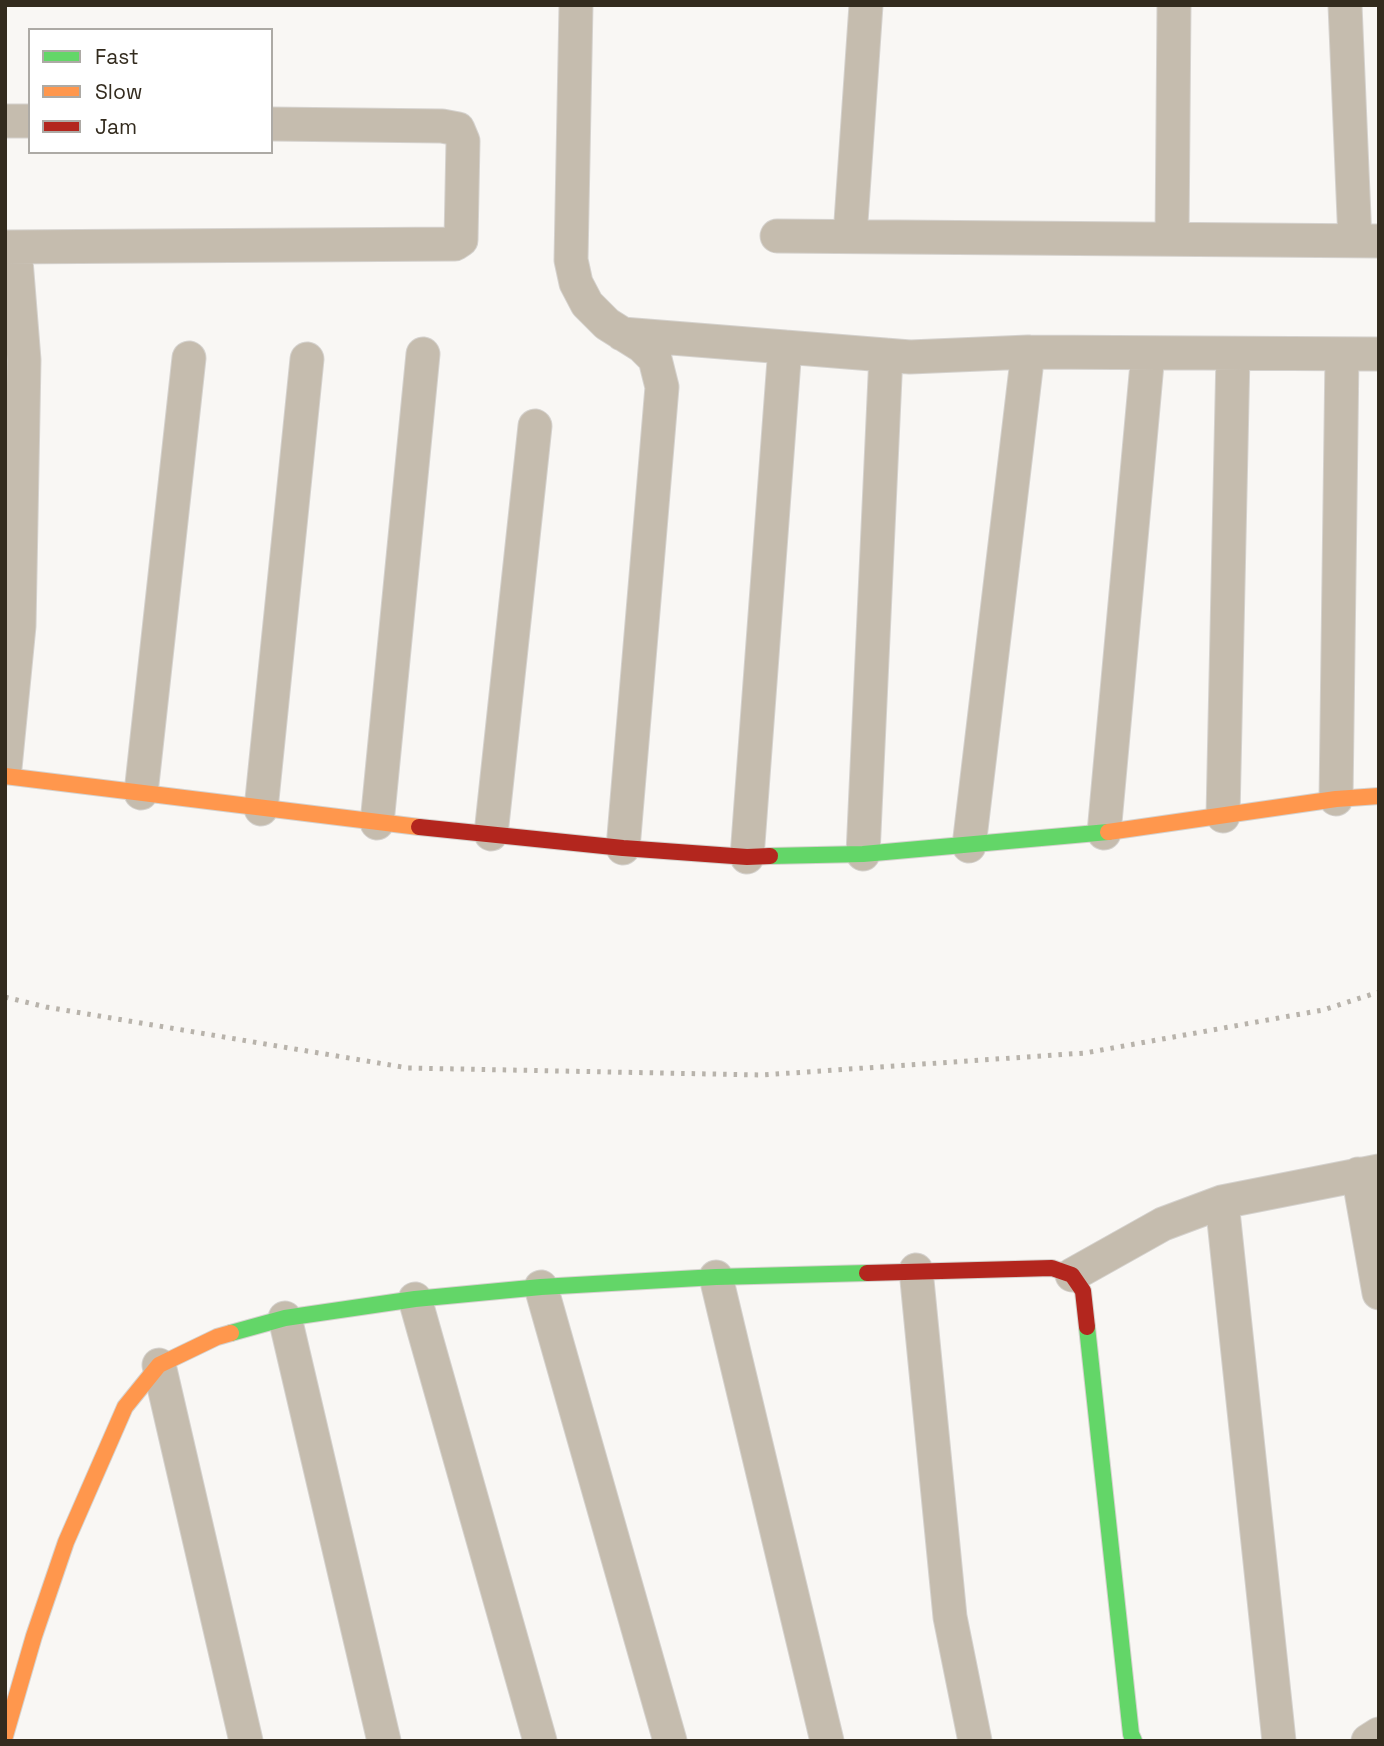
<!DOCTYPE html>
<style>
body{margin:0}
#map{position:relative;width:1384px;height:1746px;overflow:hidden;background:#f9f7f4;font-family:"Space Grotesk",sans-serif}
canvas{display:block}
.frame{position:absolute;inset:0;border:7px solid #332b1e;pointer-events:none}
.legend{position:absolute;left:28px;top:28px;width:245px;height:126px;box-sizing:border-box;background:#fff;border:2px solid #adaaa5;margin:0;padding:9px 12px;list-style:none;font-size:21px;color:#332b1e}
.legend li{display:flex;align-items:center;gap:14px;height:35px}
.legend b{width:35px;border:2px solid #adaaa5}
</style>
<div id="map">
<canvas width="1384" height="1746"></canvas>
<div class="frame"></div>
<ul class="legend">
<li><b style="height:9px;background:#63d668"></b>Fast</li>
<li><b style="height:9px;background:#ff974d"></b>Slow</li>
<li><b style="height:9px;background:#b3261e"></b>Jam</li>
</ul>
</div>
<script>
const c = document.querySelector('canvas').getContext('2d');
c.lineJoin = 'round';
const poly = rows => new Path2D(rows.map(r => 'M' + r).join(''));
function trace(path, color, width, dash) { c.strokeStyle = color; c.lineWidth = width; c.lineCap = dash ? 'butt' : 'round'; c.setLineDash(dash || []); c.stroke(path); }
const street = poly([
 [576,5,571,260,576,283,587,304,607,324,642,346,655,359,662,387,623,848],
 [1345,5,1355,241],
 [5,121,30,121],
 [777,236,1379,241],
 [850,236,866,5],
 [1172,239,1174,5],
 [5,247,455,244,461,240,463,141,458,129,442,126,271,124],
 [622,334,910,357,1028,352,1379,354],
 [5,768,19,626,24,360,15,248],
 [141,793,189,358],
 [1336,799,1342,354],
 [261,809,307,359],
 [1223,816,1233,354],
 [377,823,423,354],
 [1104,833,1148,353],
 [491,834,535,426],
 [969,846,1028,352],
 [863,854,886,355],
 [747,857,785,347],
 [1358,1174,1379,1293],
 [1222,1202,1279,1741],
 [916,1270,950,1617,975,1741],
 [1072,1275,1163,1224,1222,1202,1379,1171],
 [716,1277,827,1741],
 [541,1287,670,1741],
 [415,1299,540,1741],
 [285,1318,384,1741],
 [159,1365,246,1741],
 [1368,1741,1379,1734]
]);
const fast = poly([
 [770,856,863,854,1108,832],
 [1087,1327,1131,1734,1134,1741],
 [231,1333,285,1318,415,1299,541,1287,716,1277,867,1273]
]);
const slow = poly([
 [5,776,419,827],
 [1108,832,1336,799,1379,796],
 [5,1736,34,1636,66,1542,125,1407,159,1365,217,1337,231,1333]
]);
const jam = poly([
 [419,827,623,848,747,857,770,856],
 [867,1273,1052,1268,1072,1275,1083,1291,1087,1327]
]);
const rail = poly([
 [5,997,46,1007,408,1068,762,1075,1085,1053,1323,1010,1379,992]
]);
trace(street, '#d5d2ce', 35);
trace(fast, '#d5d2ce', 18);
trace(slow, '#d5d2ce', 18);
trace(jam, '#d5d2ce', 18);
trace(street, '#c5bcae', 33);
trace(fast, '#63d668', 16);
trace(slow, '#ff974d', 16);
trace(jam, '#b3261e', 16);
trace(rail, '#b8b3ab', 5, [3.5, 7]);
</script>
